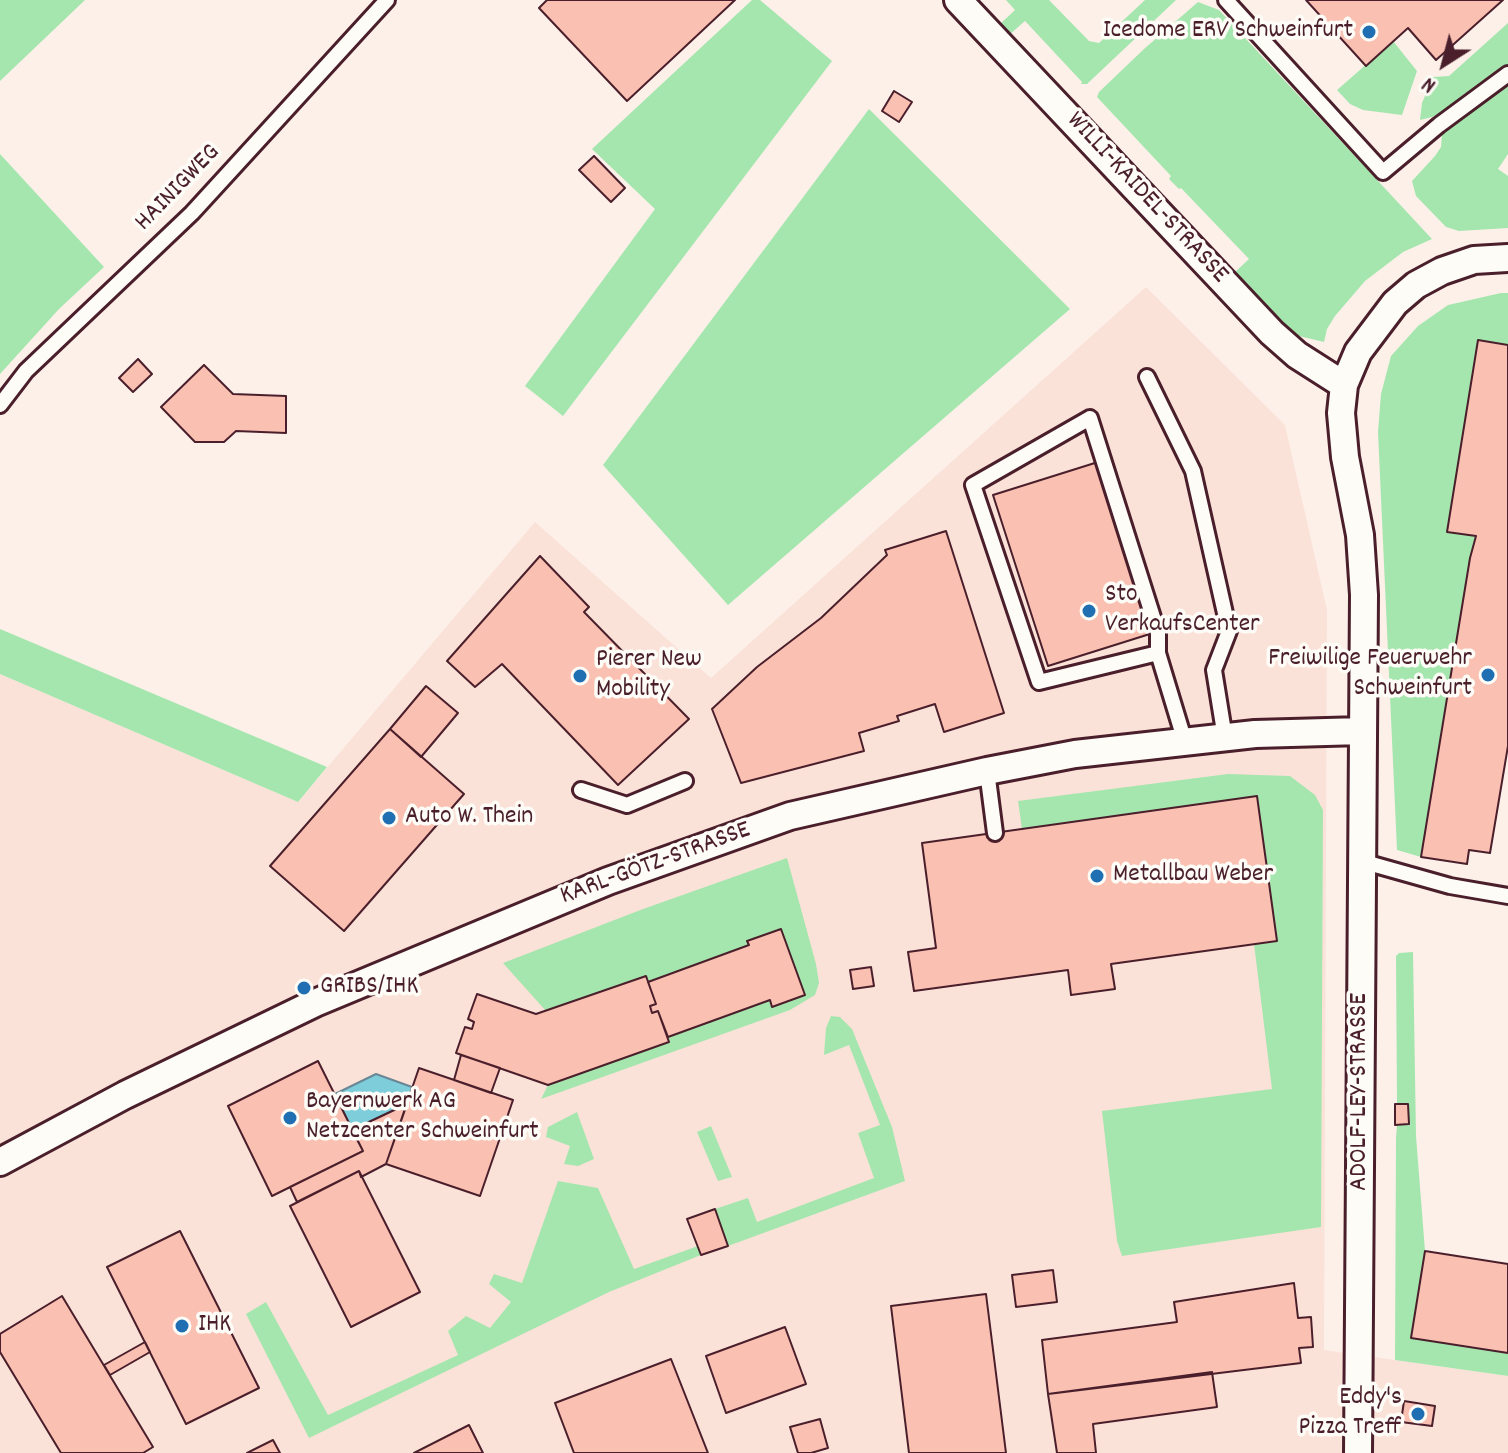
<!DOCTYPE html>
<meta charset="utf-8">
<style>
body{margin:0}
#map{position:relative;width:1508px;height:1453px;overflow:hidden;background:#fcf0e9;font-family:Dekko,sans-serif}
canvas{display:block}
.north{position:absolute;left:1404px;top:24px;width:80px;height:80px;-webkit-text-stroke:6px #fdfcf7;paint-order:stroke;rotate:216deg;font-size:22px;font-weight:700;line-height:32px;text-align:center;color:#4a1f2b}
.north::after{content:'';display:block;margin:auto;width:28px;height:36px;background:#4a1f2b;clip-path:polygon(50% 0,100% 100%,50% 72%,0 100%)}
</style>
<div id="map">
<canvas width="1508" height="1453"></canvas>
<div class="north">N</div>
</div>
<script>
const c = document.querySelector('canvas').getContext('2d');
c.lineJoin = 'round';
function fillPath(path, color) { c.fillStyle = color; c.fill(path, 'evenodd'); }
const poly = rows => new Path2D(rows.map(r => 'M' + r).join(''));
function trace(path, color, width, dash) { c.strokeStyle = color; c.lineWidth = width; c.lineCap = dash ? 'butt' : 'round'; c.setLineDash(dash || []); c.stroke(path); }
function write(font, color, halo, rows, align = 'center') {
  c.font = font + ' Dekko,sans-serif'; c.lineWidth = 7; c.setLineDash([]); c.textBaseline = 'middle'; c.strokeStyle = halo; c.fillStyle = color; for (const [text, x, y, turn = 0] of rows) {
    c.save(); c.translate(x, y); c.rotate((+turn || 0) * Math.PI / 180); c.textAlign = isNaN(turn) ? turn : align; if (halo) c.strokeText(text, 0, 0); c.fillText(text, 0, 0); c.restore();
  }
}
const built = poly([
 [1146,287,1285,425,1327,610,1324,1350,1508,1376,1508,1453,0,1453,0,674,298,802,535,522,711,678]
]);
const green = poly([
 [0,0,85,0,0,81],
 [752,0,760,0,832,61,563,416,525,386,655,209,592,149],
 [1006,0,1049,0,1089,41,1099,43,1145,0,1176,0,1087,84,1081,84,1082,82,1025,21,1009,35,999,25,1015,10],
 [1198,2,1219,10,1432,239,1403,252,1365,281,1335,316,1327,329,1324,342,1299,336,1292,331,1233,274,1249,259,1181,188,1179,189,1169,179,1171,176,1097,97,1099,92,1144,49],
 [1508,23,1508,65,1454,105,1436,116,1420,120,1422,103,1433,77,1449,76],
 [1393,41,1417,71,1402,115,1363,110,1350,104,1337,90],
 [1508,84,1508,154,1498,169,1508,176,1508,228,1459,231,1446,227,1416,196,1412,181,1435,156,1441,147,1442,134],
 [869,109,1070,309,728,605,603,465],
 [0,154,104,267,59,309,0,374],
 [1501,293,1508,293,1508,345,1478,341,1447,531,1476,536,1470,558,1421,857,1397,850,1378,432,1381,394,1391,356,1418,326,1448,305],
 [0,629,327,767,298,802,0,674],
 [1228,774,1290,776,1315,795,1323,810,1321,1227,1122,1256,1117,1241,1102,1111,1272,1089,1254,944,1277,940,1257,797,1022,829,1018,801],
 [787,858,816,964,819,983,815,995,790,1010,541,1099,548,1085,669,1042,668,1037,770,1000,772,1006,804,995,748,941,749,945,648,982,646,976,546,1011,503,963,643,909],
 [1413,952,1416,1136,1425,1251,1411,1337,1508,1353,1508,1376,1395,1360,1396,1138,1397,1125,1409,1124,1408,1104,1397,1104,1396,956,1399,953],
 [831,1016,840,1017,852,1029,892,1127,905,1181,728,1246,715,1209,748,1198,757,1222,874,1178,858,1133,880,1125,849,1045,824,1055,826,1028],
 [577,1112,594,1159,578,1166,564,1164,570,1146,546,1137,548,1127],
 [711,1126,732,1177,718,1181,697,1132],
 [558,1181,598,1188,634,1269,698,1246,701,1255,609,1292,309,1438,246,1314,266,1302,328,1415,458,1355,448,1331,466,1316,490,1328,511,1302,489,1284,494,1274,522,1283]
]);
const water = poly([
 [376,1074,412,1087,407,1104,352,1130,335,1094,376,1074]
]);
const building = poly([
 [547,0,735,0,627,101,539,8,547,0],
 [1306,0,1503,0,1436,60,1408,28,1366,66,1306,0],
 [894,91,912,102,899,122,882,111,894,91],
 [594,156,625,188,611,202,579,170,594,156],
 [1478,340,1508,345,1508,746,1490,853,1469,850,1467,864,1421,857,1470,558,1476,536,1447,532,1478,340],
 [138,359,152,374,133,392,119,378,138,359],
 [204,365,233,394,286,396,286,433,236,431,224,442,195,442,161,407,204,365],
 [1098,462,1153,633,1048,666,993,495,1098,462],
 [946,531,1004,713,944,732,935,704,897,716,899,721,859,733,864,751,741,783,712,709,757,667,821,618,887,555,885,550,946,531],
 [540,556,589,607,584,612,689,719,618,785,502,664,475,687,447,661,540,556],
 [426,686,458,713,421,757,390,729,426,686],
 [390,729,464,794,344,931,270,866,390,729],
 [1257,796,1277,941,1111,964,1115,989,1071,995,1068,970,914,991,908,952,936,948,922,843,1257,796],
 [781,929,805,995,772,1007,770,1000,668,1037,658,1011,652,1013,650,1006,656,1004,648,982,749,945,747,941,781,929],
 [871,967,874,986,853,989,850,970,871,967],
 [646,976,656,1004,650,1006,652,1013,658,1011,669,1042,548,1085,456,1053,465,1027,472,1029,474,1022,468,1019,477,994,536,1014,646,976],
 [461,1055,500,1068,491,1093,454,1080,461,1055],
 [318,1061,363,1151,272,1196,228,1106,318,1061],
 [419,1068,513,1100,480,1196,386,1164,419,1068],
 [407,1104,386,1164,361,1177,359,1171,297,1202,290,1187,363,1151,352,1130,407,1104],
 [1395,1104,1408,1104,1409,1124,1395,1125,1395,1104],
 [359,1171,420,1292,351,1327,290,1206,359,1171],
 [715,1209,728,1246,701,1255,687,1219,715,1209],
 [180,1231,259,1388,186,1424,107,1267,180,1231],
 [1425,1251,1508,1264,1508,1353,1411,1338,1425,1251],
 [1053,1270,1057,1302,1016,1307,1012,1275,1053,1270],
 [1294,1283,1298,1318,1311,1317,1313,1347,1299,1348,1301,1363,1048,1394,1042,1340,1177,1322,1174,1302,1294,1283],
 [986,1294,1006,1453,909,1453,891,1306,986,1294],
 [62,1296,153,1447,143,1453,61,1453,0,1352,0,1334,62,1296],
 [785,1327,806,1384,726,1413,706,1356,785,1327],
 [145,1342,150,1352,110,1375,104,1365,145,1342],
 [671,1359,708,1453,574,1453,555,1403,671,1359],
 [1212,1372,1217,1407,1093,1424,1096,1453,1057,1453,1048,1394,1212,1372],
 [1404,1401,1435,1406,1432,1426,1401,1422,1404,1401],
 [820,1419,828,1448,811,1453,798,1453,790,1427,820,1419],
 [469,1425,483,1453,414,1453,469,1425],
 [273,1440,280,1453,247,1453,273,1440]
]);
const lane = poly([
 [1226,0,1383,172,1439,125,1508,74],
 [1147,377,1193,471,1229,631,1214,670,1225,738],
 [0,405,26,371,192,213,387,0],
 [1158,653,1158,633,1090,418,973,485,1039,682,1158,653,1185,742],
 [987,771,995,833],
 [581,790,627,805,685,781],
 [1361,861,1450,886,1508,896]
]);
const street = poly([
 [958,0,1272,333,1297,355,1344,385],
 [0,1162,125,1095,315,1003,608,881,790,816,987,771,1075,754,1255,734,1362,731],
 [1358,1453,1364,595,1360,535,1345,457,1341,413,1344,385,1358,352,1395,303,1416,285,1442,271,1474,260,1508,258]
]);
const markers = [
 [1369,32,8,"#1f6fb2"],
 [1089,611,8,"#1f6fb2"],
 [1488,675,8,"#1f6fb2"],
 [580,676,8,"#1f6fb2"],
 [389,818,8,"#1f6fb2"],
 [1097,876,8,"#1f6fb2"],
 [304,988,8,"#1f6fb2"],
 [290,1118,8,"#1f6fb2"],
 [182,1326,8,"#1f6fb2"],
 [1418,1414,8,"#1f6fb2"]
];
const poiNames = [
 ["Icedome ERV Schweinfurt",1353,32,"right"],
 ["Sto",1105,596],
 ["VerkaufsCenter",1105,626],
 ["Freiwilige Feuerwehr",1472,660,"right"],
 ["Schweinfurt",1472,690,"right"],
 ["Pierer New",596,661],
 ["Mobility",596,691],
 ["Auto W. Thein",405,818],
 ["Metallbau Weber",1113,876],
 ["GRIBS/IHK",320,988],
 ["Bayernwerk AG",306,1103],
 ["Netzcenter Schweinfurt",306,1133],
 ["IHK",198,1326],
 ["Eddy's",1402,1399,"right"],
 ["Pizza Treff",1402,1429,"right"]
];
const streetNames = [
 ["HAINIGWEG",179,189,-46],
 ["WILLI-KAIDEL-STRASSE",1146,199,47],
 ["KARL-GÖTZ-STRASSE",656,865,-20],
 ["ADOLF-LEY-STRASSE",1361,1092,-90]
];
fillPath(built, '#fbe2d8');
fillPath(green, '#a5e6ae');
fillPath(water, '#7ecddb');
trace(water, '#698795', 2);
fillPath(building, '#fac0b2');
trace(building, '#4a1f2b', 2);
trace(lane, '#4a1f2b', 20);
trace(street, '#4a1f2b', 32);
trace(lane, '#fdfcf7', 14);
trace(street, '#fdfcf7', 26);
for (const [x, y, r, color] of markers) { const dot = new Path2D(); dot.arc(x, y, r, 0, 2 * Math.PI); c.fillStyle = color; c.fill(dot); trace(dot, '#fdfcf7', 3); }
write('26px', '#4a1f2b', '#fdfcf7', poiNames, 'left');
write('26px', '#4a1f2b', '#fdfcf7', streetNames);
</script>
